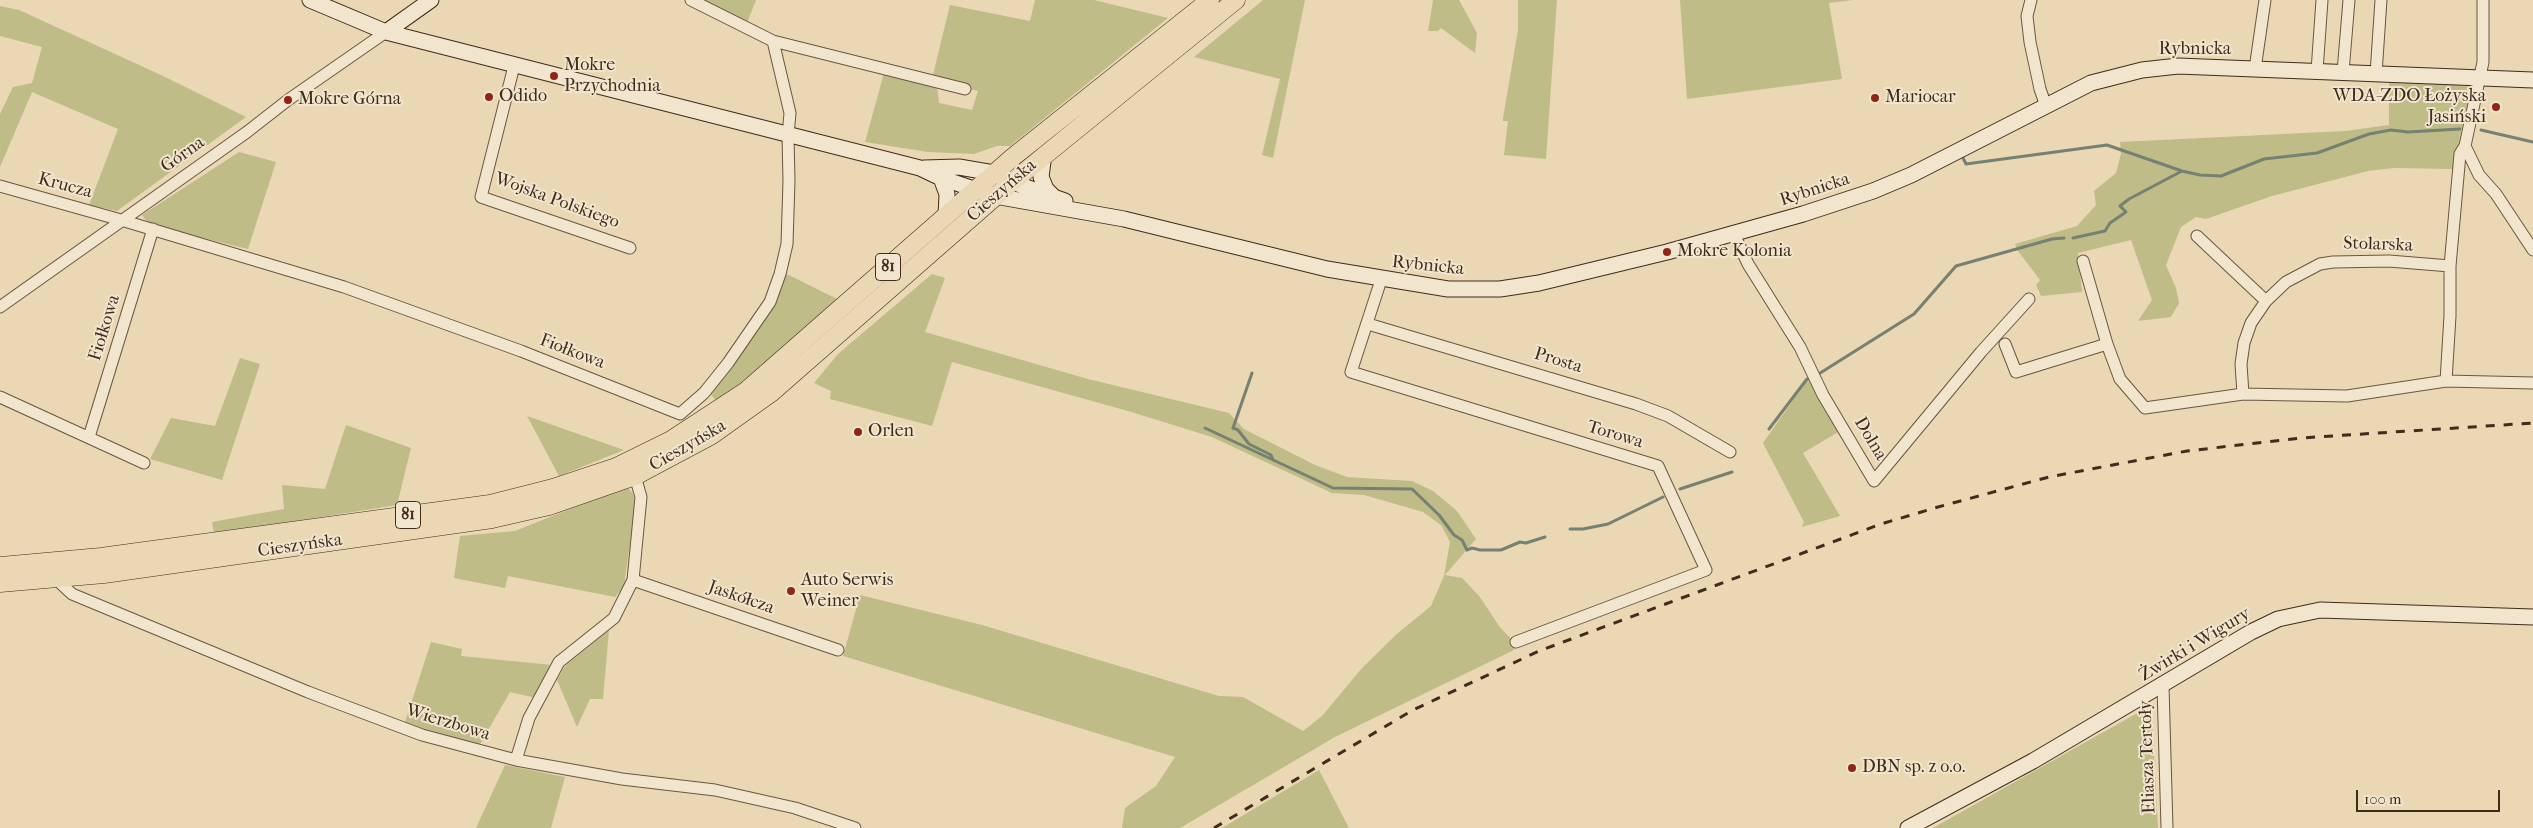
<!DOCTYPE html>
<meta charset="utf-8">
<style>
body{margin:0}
#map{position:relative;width:2533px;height:828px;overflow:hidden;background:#ead7b3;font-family:"IM FELL French Canon",serif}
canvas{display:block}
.scale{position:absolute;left:2356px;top:790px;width:144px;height:22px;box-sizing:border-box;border:2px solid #402b1d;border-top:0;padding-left:6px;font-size:15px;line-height:18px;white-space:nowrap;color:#402b1d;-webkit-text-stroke:4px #f1e5ce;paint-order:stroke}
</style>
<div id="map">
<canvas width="2533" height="828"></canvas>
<div class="scale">100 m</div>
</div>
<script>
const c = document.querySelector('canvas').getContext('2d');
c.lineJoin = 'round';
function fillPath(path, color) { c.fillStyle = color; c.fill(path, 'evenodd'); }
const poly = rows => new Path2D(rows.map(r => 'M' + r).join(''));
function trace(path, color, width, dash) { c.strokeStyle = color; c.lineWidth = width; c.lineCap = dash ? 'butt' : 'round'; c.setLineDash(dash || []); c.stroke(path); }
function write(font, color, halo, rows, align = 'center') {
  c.font = font + ' "IM FELL French Canon",serif'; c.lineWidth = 4; c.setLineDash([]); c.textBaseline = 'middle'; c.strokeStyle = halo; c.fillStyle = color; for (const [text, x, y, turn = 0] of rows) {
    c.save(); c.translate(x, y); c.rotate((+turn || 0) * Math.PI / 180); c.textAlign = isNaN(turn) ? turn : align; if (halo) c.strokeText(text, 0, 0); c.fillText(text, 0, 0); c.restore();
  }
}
const green = poly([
 [699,0,756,0,747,23],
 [1035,0,1094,0,1168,18,1010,146,997,146,974,154,928,152,865,142,884,73,937,86,939,103,972,110,978,91,932,79,950,5,1030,21],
 [1263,0,1305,0,1273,158,1262,155,1280,79,1194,57],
 [1433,0,1459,0,1477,33,1475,53,1441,28,1438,31,1428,31],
 [1518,0,1557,0,1546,159,1504,155,1508,121,1503,121,1503,118,1518,30],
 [1680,0,1853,0,1829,3,1842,79,1687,99],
 [0,6,19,10,161,75,246,117,117,211,89,205,118,129,32,92,0,167,0,114,13,87,32,83,42,47,0,36],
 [2389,79,2473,79,2453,169,2394,168,2368,171,2272,196,2206,219,2196,217,2181,227,2166,265,2176,288,2179,303,2171,317,2138,321,2152,300,2131,240,2078,253,2082,292,2041,296,2036,285,2040,280,2018,251,2015,244,2077,226,2096,205,2094,191,2116,173,2121,154,2120,142,2345,131,2389,125],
 [239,152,276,162,248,249,149,225,142,215],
 [785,273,837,299,791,342,717,402,709,392],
 [932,274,945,278,925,332,1088,379,1229,413,1244,429,1315,465,1347,477,1412,481,1433,491,1457,511,1476,539,1445,575,1462,578,1480,597,1499,626,1511,639,1514,650,1335,737,1180,828,1122,828,1125,808,1156,786,1175,757,843,656,860,595,982,625,1219,696,1243,697,1303,731,1322,716,1362,668,1398,633,1431,606,1444,576,1450,542,1441,525,1423,512,1364,495,1332,493,1212,437,1128,411,952,362,932,426,830,399,831,391,814,383,838,354],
 [240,358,260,364,222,480,150,459,171,418,215,426],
 [1810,376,1840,431,1803,453,1840,516,1802,527,1804,522,1763,443],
 [527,416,624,450,559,476],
 [346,425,411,448,397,505,214,534,212,522,284,509,282,485,325,489],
 [627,486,634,496,634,515,624,586,615,597,508,576,505,588,454,578,460,536,515,531],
 [609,630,603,699,590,699,577,727,557,680,565,666],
 [431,642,462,649,461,656,552,665,536,698,510,692,479,746,404,725],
 [2141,711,2148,712,2152,717,2158,828,1933,828],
 [505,765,565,777,551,828,476,828],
 [1319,770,1349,828,1222,828]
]);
const stream = poly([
 [2481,130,2533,142],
 [1963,158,1966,164,2107,145,2182,171,2200,175,2221,176,2264,159,2317,153,2369,134,2391,130,2408,132,2460,129],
 [2073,238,2105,231,2110,223,2126,212,2120,206,2129,199,2182,171],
 [1252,373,1233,428,1238,430,1249,444,1271,455,1273,460],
 [1817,375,1914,314,1956,266,2052,239,2064,238],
 [1205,428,1333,488,1412,489,1439,515,1454,535,1462,540,1467,550,1472,548,1480,550,1501,550,1520,542,1526,543,1545,537],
 [1769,429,1807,379],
 [1680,489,1732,472],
 [1570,529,1583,529,1608,524,1663,497]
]);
const street = poly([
 [2031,0,2027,16,2030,42,2040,89,2046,106],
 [773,41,965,89],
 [514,66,481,197,630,248],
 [2255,69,2265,0],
 [2317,71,2322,0],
 [2343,72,2349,0],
 [2376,74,2381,0],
 [2465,146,2479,175,2496,194,2533,250],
 [0,186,121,220,344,287,521,351,680,414,704,393,728,363,770,302,780,274,787,244,789,181,788,136,790,113,773,41,691,0],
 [1734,234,1748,264,1800,347,1823,395,1874,481,1981,352,2029,299],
 [2197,236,2266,301],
 [2083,261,2107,344,2120,379,2145,408,2243,394],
 [2450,266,2389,261,2333,262,2320,264,2286,282,2266,301,2251,323,2244,343,2241,364,2243,394,2347,396,2446,381,2450,316,2450,266,2460,154,2465,146,2483,62,2483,0],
 [1381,280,1351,372,1658,466,1706,570,1516,642],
 [0,307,247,132,288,100,386,32],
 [1368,324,1636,404,1668,416,1730,452],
 [2005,344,2016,372,2107,344],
 [2446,381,2533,383],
 [0,397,144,463],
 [89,437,153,229],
 [55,578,72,594,308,692,422,735,516,760,622,779,715,790,795,808,855,828],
 [633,580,838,650],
 [2163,686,2167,828],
 [516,760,529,718,559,662,614,618,633,580,641,497,635,476]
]);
const secondary = poly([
 [310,0,386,32,920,168,941,178,995,196,1124,219,1327,269,1448,289,1500,289,1539,283,1667,252,1803,214,1873,191,1911,175,2091,83,2142,70,2178,66,2533,80],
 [386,32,431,0],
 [1044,154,1041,177,1046,189,1053,196],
 [924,168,959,167,994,173,1012,182,1065,201],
 [941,178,947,194,946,216],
 [1908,828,2033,761,2251,632,2278,619,2320,610,2533,617]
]);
const primary = poly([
 [0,566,101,557,490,504,553,488,616,467,671,440,746,391,1013,157,1210,0],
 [0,583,104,574,492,519,549,506,635,476,712,435,771,393,1012,182,1236,0]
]);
const rail = poly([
 [1214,828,1413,710,1539,651,1881,524,1938,507,2049,477,2187,451,2301,438,2533,423]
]);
const markers = [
 [554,76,5,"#8f2418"],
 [489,97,5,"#8f2418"],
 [1875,98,5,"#8f2418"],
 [288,100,5,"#8f2418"],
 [2496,107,5,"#8f2418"],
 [1667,252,5,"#8f2418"],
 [858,432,5,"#8f2418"],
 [791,591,5,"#8f2418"],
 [1852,768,5,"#8f2418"]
];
const shields = [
 [888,267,25],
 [408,515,25]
];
const shieldNames = [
 ["81",888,267],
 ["81",408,515]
];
const streetNames = [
 ["Rybnicka",2195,50],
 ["Górna",183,155,-35],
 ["Krucza",65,186,15],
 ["Rybnicka",1815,190,-18],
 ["Cieszyńska",1002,191,-41],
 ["Wojska Polskiego",557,201,20],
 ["Stolarska",2378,245,2],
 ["Rybnicka",1428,266,6],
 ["Fiołkowa",105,328,-73],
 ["Fiołkowa",572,352,21],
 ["Prosta",1558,361,17],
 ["Torowa",1615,435,17],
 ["Dolna",1870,439,59],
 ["Cieszyńska",688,446,-30],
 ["Cieszyńska",300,546,-8],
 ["Jaskółcza",741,598,19],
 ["Żwirki i Wigury",2195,645,-31],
 ["Wierzbowa",448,723,17],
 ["Eliasza Tertoły",2148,757,-92]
];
const poiNames = [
 ["Mokre",564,66],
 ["Przychodnia",564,87],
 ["Odido",499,97],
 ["WDA-ZDO Łożyska",2486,97,"right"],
 ["Jasiński",2486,118,"right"],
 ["Mariocar",1885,98],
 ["Mokre Górna",298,100],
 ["Mokre Kolonia",1677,252],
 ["Orlen",868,432],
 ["Auto Serwis",801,581],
 ["Weiner",801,602],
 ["DBN sp. z o.o.",1862,768]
];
fillPath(green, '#bfbc88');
trace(stream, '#758173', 3);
trace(street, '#6a5642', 13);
trace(secondary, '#402b1d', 17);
trace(primary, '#402b1d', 19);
trace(street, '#f1e5ce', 11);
trace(secondary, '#f1e5ce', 15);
trace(primary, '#ead7b3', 18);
trace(rail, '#402b1d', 3, [9, 9]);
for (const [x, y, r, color] of markers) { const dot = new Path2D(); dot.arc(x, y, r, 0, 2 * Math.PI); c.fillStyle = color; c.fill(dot); trace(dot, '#f1e5ce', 2); }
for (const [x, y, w] of shields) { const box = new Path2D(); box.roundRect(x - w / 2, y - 13.5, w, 27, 4); c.fillStyle = '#f1e5ce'; c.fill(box); trace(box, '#402b1d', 1); }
write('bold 16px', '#402b1d', null, shieldNames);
write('18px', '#402b1d', '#f1e5ce', streetNames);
write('18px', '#402b1d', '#f1e5ce', poiNames, 'left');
</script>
